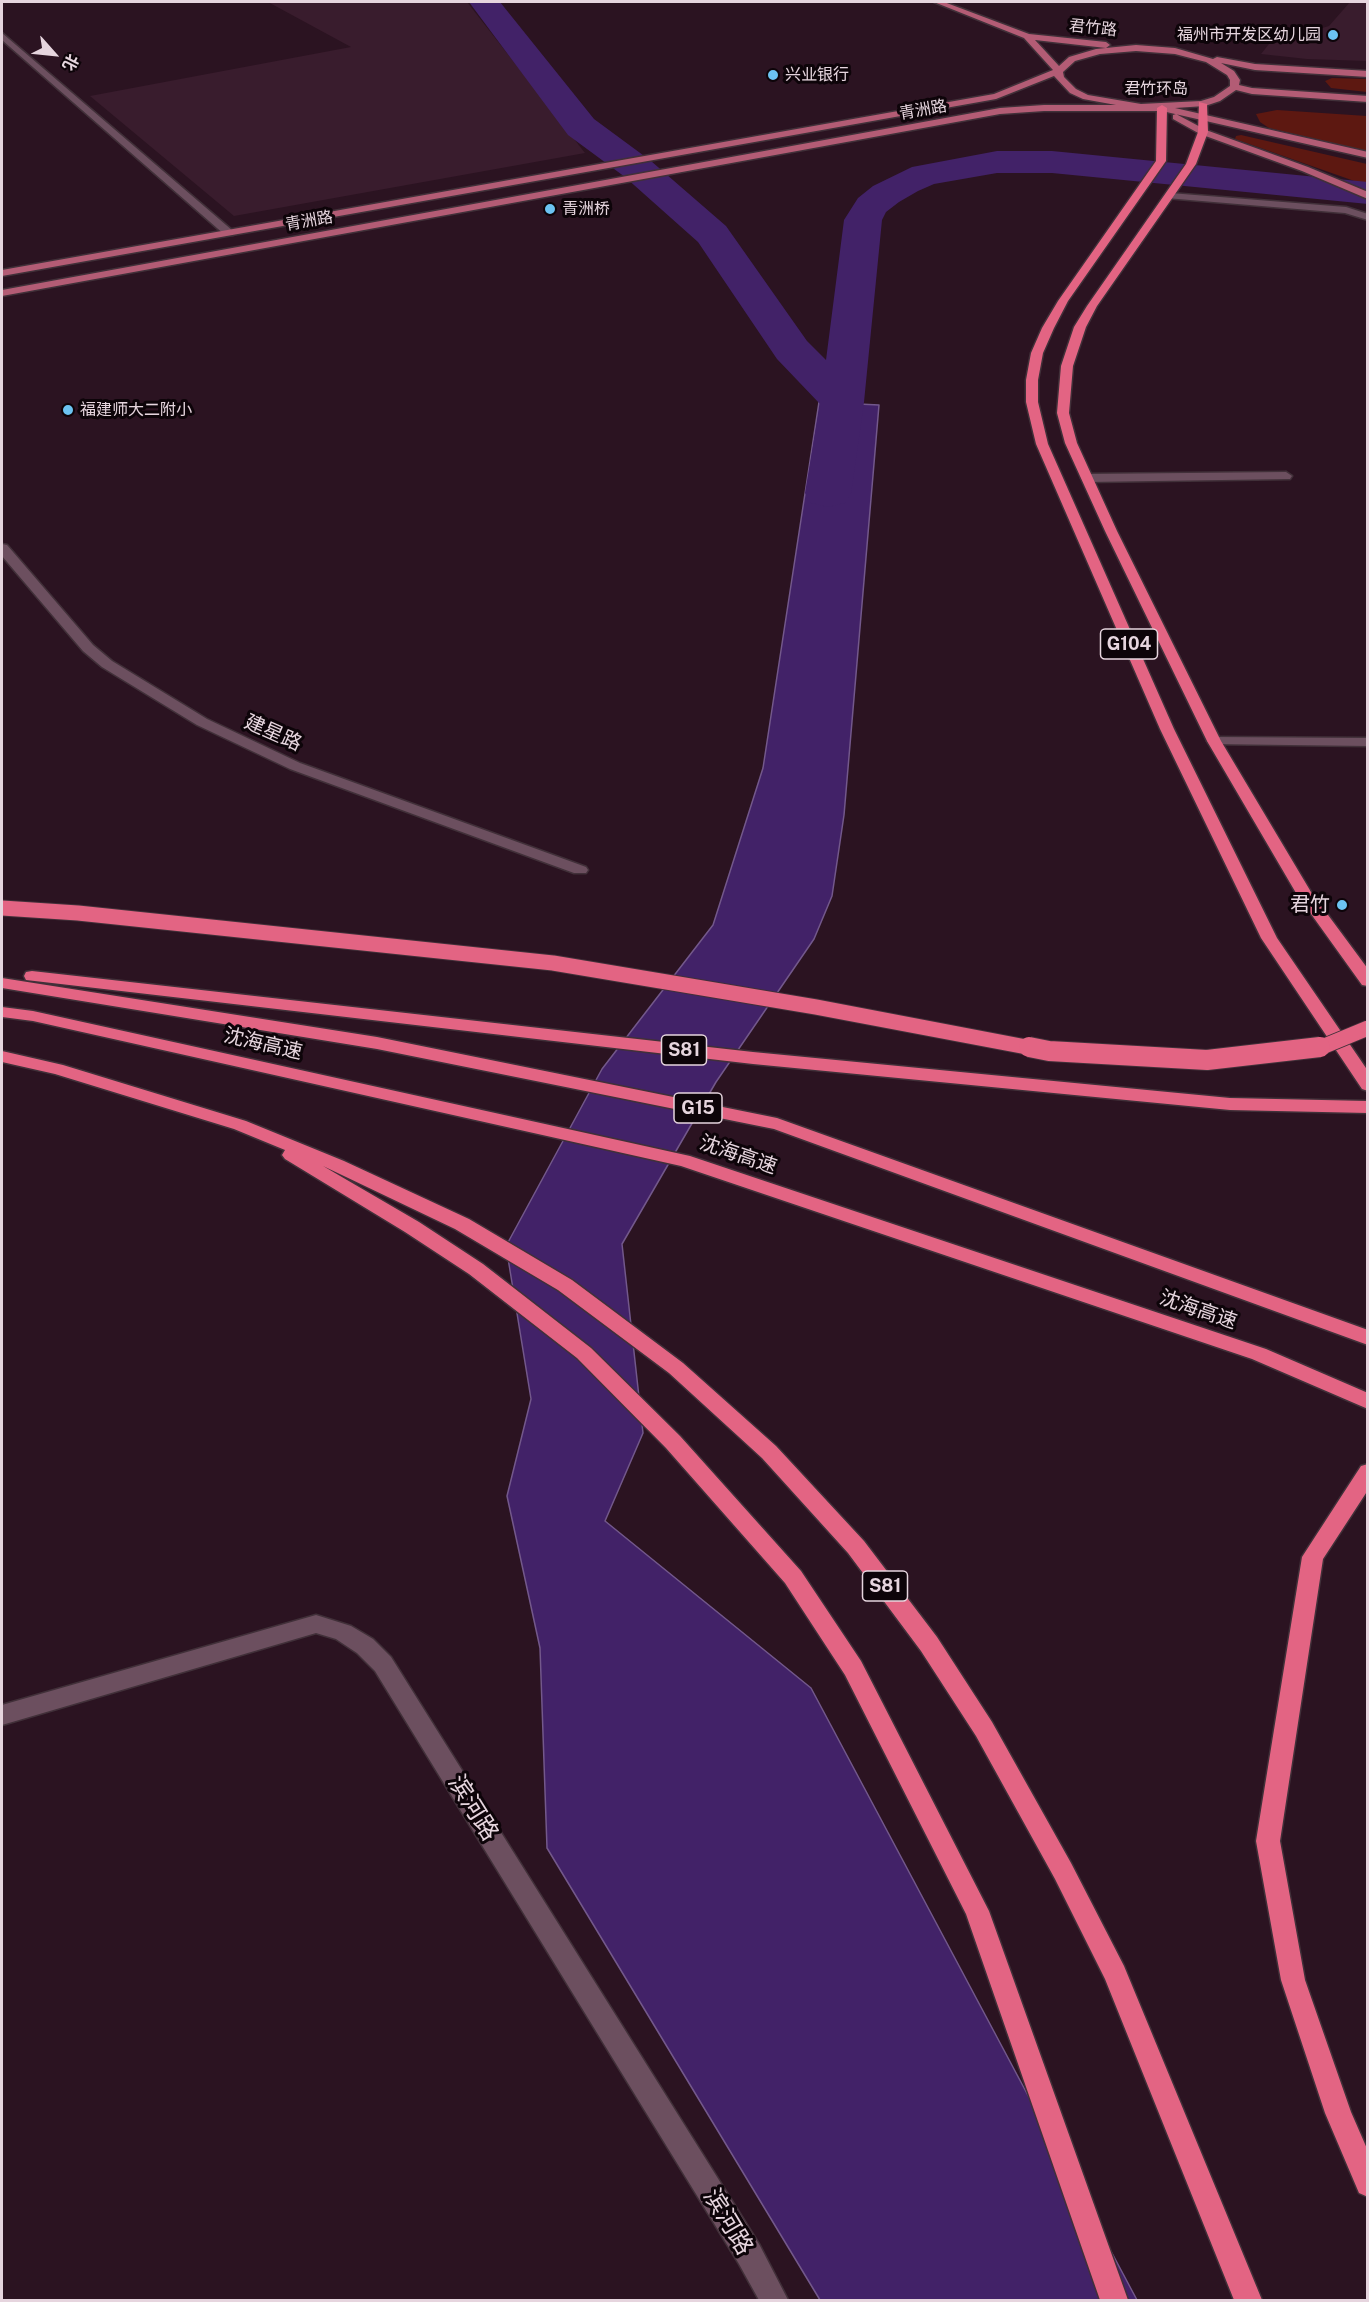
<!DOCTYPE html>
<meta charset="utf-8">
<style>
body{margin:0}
#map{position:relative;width:1369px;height:2302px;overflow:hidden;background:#2b1321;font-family:"Public Sans","Noto Sans SC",sans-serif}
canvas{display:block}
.frame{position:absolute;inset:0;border:3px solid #e6d5de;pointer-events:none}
.north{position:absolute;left:24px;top:24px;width:60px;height:60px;-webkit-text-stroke:4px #0d0409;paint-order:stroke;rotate:117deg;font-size:16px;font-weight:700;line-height:24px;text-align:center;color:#e6d5de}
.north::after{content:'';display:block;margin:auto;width:21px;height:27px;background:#e6d5de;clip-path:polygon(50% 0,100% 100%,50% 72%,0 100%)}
</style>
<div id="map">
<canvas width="1369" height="2302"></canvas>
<div class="frame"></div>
<div class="north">北</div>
</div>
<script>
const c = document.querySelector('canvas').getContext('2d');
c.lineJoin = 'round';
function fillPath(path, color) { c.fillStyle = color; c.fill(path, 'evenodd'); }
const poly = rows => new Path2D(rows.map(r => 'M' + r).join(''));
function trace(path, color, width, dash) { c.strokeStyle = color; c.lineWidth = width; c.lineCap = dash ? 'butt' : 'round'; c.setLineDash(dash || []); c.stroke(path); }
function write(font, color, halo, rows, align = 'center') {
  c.font = font + ' "Public Sans","Noto Sans SC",sans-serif'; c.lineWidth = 6; c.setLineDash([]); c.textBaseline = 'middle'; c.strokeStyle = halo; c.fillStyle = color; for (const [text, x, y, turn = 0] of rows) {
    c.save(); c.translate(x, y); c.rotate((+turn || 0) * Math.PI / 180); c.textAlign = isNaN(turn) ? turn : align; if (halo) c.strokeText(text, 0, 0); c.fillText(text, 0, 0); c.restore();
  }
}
const built = poly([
 [268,2,467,2,585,153,234,216,90,96,351,47],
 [1350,2,1367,2,1367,61,1307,59,1261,54,1269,44,1329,26]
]);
const green = poly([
 [1332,78,1367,79,1367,92,1331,88,1325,81],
 [1277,110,1367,116,1367,151,1269,128,1260,122,1256,114],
 [1241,135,1367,164,1367,184,1360,183,1235,139,1236,136]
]);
const water = poly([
 [819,402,879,405,844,815,832,896,814,939,716,1082,622,1244,643,1433,605,1521,811,1688,1137,2300,820,2300,547,1848,540,1648,507,1496,531,1399,506,1246,602,1069,713,925,763,768,819,402]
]);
const river = poly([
 [469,2,500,2,594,119,651,161,726,226,807,341,826,360,844,220,858,198,873,186,912,167,997,151,1052,151,1368,182,1368,204,1052,173,997,173,934,184,918,191,899,202,886,212,882,220,864,402,851,493,845,503,828,507,811,503,805,493,820,404,777,359,698,242,625,177,568,135,469,2]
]);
const minor = poly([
 [2,33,233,231,233,235,225,235,2,40,2,33],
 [1170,193,1346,207,1368,214,1368,220,1345,213,1166,198,1166,194,1170,193],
 [1286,472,1292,476,1290,479,1087,482,1081,478,1087,474,1286,472],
 [2,544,7,545,93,645,112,661,207,719,300,763,586,867,588,870,586,873,574,873,290,769,197,725,102,667,83,651,2,556,2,544],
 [1214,737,1368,738,1368,746,1209,744,1207,741,1214,737],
 [316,1615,351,1626,373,1639,391,1657,759,2244,788,2300,759,2300,739,2264,375,1671,357,1653,336,1639,316,1633,2,1725,2,1705,316,1615]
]);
const major = poly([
 [934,2,944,2,1029,34,1106,42,1110,45,1106,48,1035,40,1059,66,1069,57,1096,49,1136,45,1175,48,1213,59,1217,57,1255,64,1368,71,1368,77,1255,70,1221,63,1234,71,1240,80,1239,85,1252,88,1368,96,1368,102,1252,94,1236,90,1220,101,1205,106,1175,108,1368,152,1368,158,1162,111,1044,111,1000,114,2,296,2,290,1000,108,1044,105,1116,105,1083,99,1070,93,1054,76,996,99,2,276,2,270,994,94,1053,70,1024,38,934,2],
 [1136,51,1175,54,1206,62,1227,75,1230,80,1230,86,1214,97,1201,101,1141,104,1088,95,1076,89,1064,77,1063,72,1075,61,1100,54,1136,51],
 [1176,114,1206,130,1308,167,1368,192,1368,199,1302,171,1200,134,1173,119,1173,115,1176,114]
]);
const highway = poly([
 [1199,102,1207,104,1208,132,1196,164,1097,306,1086,327,1073,366,1069,413,1077,443,1117,531,1221,741,1311,892,1368,969,1368,986,1362,985,1296,893,1207,741,1105,531,1065,443,1057,413,1061,366,1074,327,1087,306,1186,164,1198,132,1199,102],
 [1162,105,1167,108,1166,161,1068,301,1054,328,1043,353,1038,380,1038,402,1048,444,1174,729,1277,938,1368,1071,1368,1091,1362,1089,1261,938,1160,729,1036,444,1026,402,1026,380,1031,353,1042,328,1058,301,1156,161,1157,108,1162,105],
 [32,971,753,1052,1230,1098,1368,1101,1368,1113,1230,1110,753,1064,26,980,24,976,26,972,32,971],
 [2,978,377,1037,777,1118,1368,1330,1368,1345,774,1129,377,1049,2,988,2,978],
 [2,1007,33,1011,690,1156,1266,1349,1368,1393,1368,1409,1252,1359,681,1166,33,1021,2,1017,2,1007],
 [2,1051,63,1065,246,1121,344,1161,469,1219,572,1280,683,1363,776,1446,864,1541,937,1637,992,1722,1071,1863,1124,1966,1262,2300,1234,2300,1105,1979,1055,1879,976,1736,921,1651,848,1553,762,1458,669,1373,558,1290,455,1229,323,1166,419,1222,483,1264,591,1348,680,1436,801,1571,861,1661,989,1911,1128,2300,1100,2300,966,1914,845,1675,785,1583,666,1448,577,1358,469,1274,405,1232,285,1159,282,1155,285,1150,234,1129,55,1074,2,1062,2,1051],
 [1368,1464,1368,1490,1323,1559,1280,1841,1305,1980,1351,2112,1368,2151,1368,2197,1359,2193,1325,2113,1281,1980,1256,1841,1302,1557,1361,1466,1368,1464]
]);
const highwayBridgeFar1 = poly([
 [2,908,78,913,553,963,816,1007,1037,1049],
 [1307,1049,1322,1047,1368,1028]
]);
const highwayBridge = poly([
 [1029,1047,1049,1051,1207,1060,1320,1047]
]);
const markers = [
 [1333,35,6,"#6cc3f2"],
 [773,75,6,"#6cc3f2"],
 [550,209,6,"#6cc3f2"],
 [68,410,6,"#6cc3f2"],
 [1342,905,6,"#6cc3f2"]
];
const farStreetnames = [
 ["君竹路",1093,28,6],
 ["君竹环岛",1156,89],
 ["青洲路",923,110,-10],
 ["青洲路",309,221,-10]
];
const farPoinames = [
 ["福州市开发区幼儿园",1321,35,"right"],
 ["兴业银行",785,75],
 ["青洲桥",562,209],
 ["福建师大二附小",80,410]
];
const shields = [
 [1129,644,57],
 [684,1050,45],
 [698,1108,48],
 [885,1586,45]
];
const shieldNames = [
 ["G104",1129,644],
 ["S81",684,1050],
 ["G15",698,1108],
 ["S81",885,1586]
];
const streetNames = [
 ["建星路",273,733,24],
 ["沈海高速",263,1044,13],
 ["沈海高速",738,1155,19],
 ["沈海高速",1198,1310,19]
];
const poiNames = [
 ["君竹",1330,905]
];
const nearStreetnames = [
 ["滨河路",473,1808,58],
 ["滨河路",728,2222,59]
];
fillPath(built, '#391c2d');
fillPath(green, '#5d1811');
fillPath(water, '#422268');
trace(water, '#73588b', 1.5);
fillPath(river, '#422268');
trace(minor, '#413039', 3);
trace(major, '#413039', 3);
trace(highway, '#413039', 3);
fillPath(minor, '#6c4f5f');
fillPath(major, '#b35c75');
fillPath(highway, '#e36483');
trace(highwayBridgeFar1, '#413039', 17, []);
trace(highwayBridge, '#413039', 22, []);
trace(highwayBridgeFar1, '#e36483', 15);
trace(highwayBridge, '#e36483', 20);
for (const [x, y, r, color] of markers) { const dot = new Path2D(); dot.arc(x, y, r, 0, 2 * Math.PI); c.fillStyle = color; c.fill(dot); trace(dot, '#0d0409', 2); }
write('16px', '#e6d5de', '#0d0409', farStreetnames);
write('16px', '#e6d5de', '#0d0409', farPoinames, 'left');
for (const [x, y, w] of shields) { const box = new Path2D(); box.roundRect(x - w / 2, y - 15, w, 30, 4.5); c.fillStyle = '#0d0409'; c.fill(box); trace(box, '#e6d5de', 1.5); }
write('bold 18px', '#e6d5de', null, shieldNames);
write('20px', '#e6d5de', '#0d0409', streetNames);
write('20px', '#e6d5de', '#0d0409', poiNames, 'right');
write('24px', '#e6d5de', '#0d0409', nearStreetnames);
</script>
